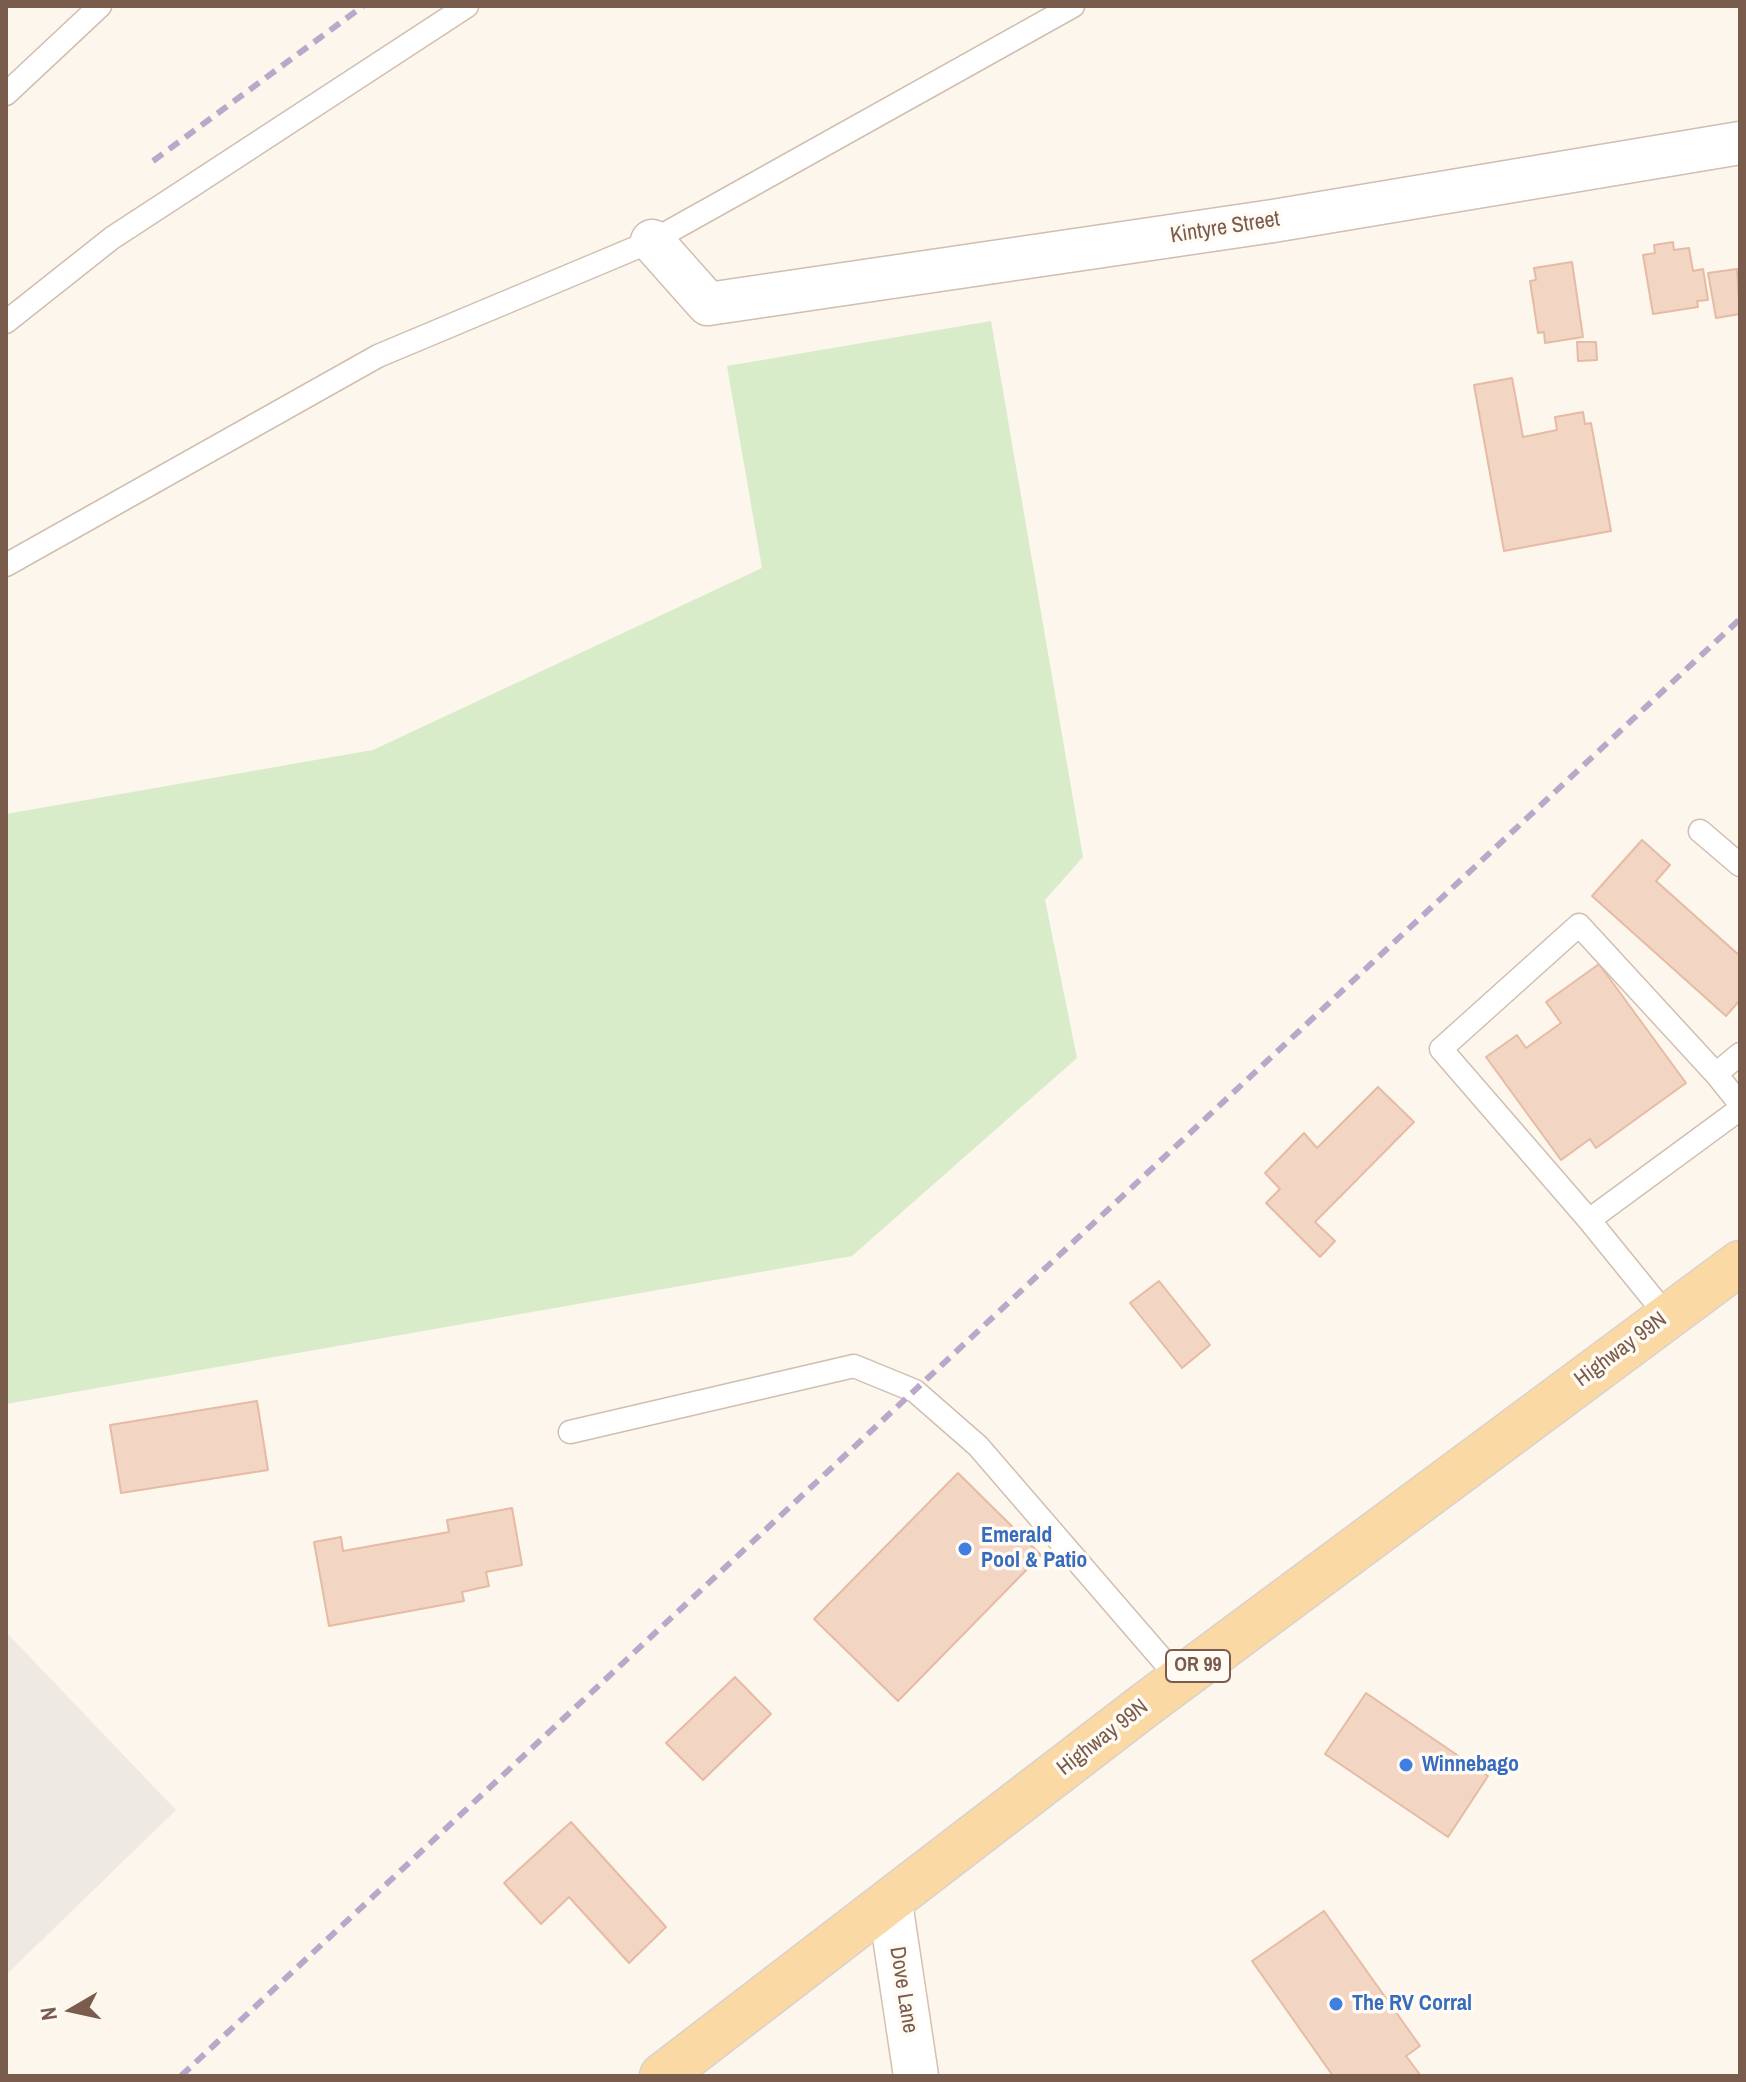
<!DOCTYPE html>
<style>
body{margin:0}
#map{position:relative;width:1746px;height:2082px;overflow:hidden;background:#fdf6ec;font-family:"Archivo Narrow",sans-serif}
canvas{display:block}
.frame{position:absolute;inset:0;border:8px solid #7a5c4d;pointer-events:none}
.north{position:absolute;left:32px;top:1970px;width:80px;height:80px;-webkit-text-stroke:6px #fffaf3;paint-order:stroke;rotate:261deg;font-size:22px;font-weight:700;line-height:32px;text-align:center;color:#7a5c4d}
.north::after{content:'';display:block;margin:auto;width:28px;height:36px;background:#7a5c4d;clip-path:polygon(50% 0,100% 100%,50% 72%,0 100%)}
</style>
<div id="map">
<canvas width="1746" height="2082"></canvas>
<div class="frame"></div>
<div class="north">N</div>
</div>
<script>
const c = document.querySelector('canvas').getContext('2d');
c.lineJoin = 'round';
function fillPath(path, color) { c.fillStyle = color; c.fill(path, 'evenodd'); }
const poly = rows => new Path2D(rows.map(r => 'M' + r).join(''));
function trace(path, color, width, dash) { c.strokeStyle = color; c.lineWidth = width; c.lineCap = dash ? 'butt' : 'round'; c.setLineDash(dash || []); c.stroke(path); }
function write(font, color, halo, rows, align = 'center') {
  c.font = font + ' "Archivo Narrow",sans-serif'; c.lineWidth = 7; c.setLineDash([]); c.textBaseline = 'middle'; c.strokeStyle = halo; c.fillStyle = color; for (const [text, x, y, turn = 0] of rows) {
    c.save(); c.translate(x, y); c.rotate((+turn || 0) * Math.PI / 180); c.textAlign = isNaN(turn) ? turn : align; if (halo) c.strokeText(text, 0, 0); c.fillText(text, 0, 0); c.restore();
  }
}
const industrial = poly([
 [6,1632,176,1810,6,1975]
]);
const green = poly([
 [991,321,1083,857,1045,900,1077,1058,852,1256,6,1404,6,814,373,750,762,568,727,366]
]);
const building = poly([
 [1673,242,1674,250,1689,248,1693,271,1703,269,1708,300,1697,301,1698,307,1653,314,1643,255,1655,253,1654,245,1673,242],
 [1572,262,1583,337,1545,343,1544,332,1538,333,1530,281,1536,280,1534,268,1572,262],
 [1737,269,1740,314,1716,318,1708,273,1737,269],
 [1577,342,1596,342,1597,360,1578,361,1577,342],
 [1512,378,1523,437,1557,430,1555,417,1583,412,1585,424,1591,423,1611,531,1504,551,1474,385,1512,378],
 [1642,840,1670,865,1656,881,1740,956,1740,1000,1726,1016,1592,896,1642,840],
 [1599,964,1686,1083,1596,1148,1590,1139,1561,1160,1486,1057,1517,1035,1526,1048,1561,1023,1546,1002,1599,964],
 [1378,1087,1414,1122,1315,1222,1335,1241,1320,1257,1266,1203,1280,1189,1265,1173,1304,1133,1317,1148,1378,1087],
 [1159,1281,1210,1345,1182,1368,1130,1303,1159,1281],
 [257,1401,268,1470,121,1493,110,1425,257,1401],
 [958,1473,1041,1555,898,1701,814,1619,958,1473],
 [512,1508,522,1565,486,1572,489,1586,462,1592,464,1601,329,1626,314,1542,341,1537,343,1551,449,1532,447,1520,512,1508],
 [735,1677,771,1714,703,1780,666,1743,735,1677],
 [1366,1693,1488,1776,1448,1837,1325,1754,1366,1693],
 [571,1822,666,1927,629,1963,569,1897,541,1924,504,1883,571,1822],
 [1324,1911,1420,2046,1406,2056,1421,2076,1333,2076,1252,1961,1324,1911]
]);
const lane = poly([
 [6,94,100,6],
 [6,322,112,238,467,6],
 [6,565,378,356,652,241,1073,6],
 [1700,831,1740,865],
 [1716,1074,1740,1054],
 [1740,1104,1716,1074,1579,925,1441,1049,1589,1220,1740,1109],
 [1589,1220,1667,1316],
 [570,1432,854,1366,915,1391,978,1446,1180,1680]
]);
const street = poly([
 [652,241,708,304,1273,221,1740,143]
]);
const secondary = poly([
 [890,1903,916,2076]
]);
const primary = poly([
 [662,2076,1145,1705,1740,1263]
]);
const rail = poly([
 [153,161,363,6],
 [181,2076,1740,619]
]);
const markers = [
 [965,1549,8,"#3f7fe0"],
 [1406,1765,8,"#3f7fe0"],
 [1336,2004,8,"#3f7fe0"]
];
const shields = [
 [1198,1666,64]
];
const shieldNames = [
 ["OR 99",1198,1666]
];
const streetNames = [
 ["Kintyre Street",1225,228,-9],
 ["Highway 99N",1621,1350,-37],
 ["Highway 99N",1103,1738,-38],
 ["Dove Lane",903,1990,81]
];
const shopNames = [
 ["Emerald",981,1536],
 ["Pool & Patio",981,1561],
 ["Winnebago",1422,1765],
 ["The RV Corral",1352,2004]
];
fillPath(industrial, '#efe9e4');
fillPath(green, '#d8ecc9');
fillPath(building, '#f3d5c3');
trace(building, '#e6bba3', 2);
trace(lane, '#d1beb0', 25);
trace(street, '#d1beb0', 45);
trace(secondary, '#d6c0b0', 47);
trace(primary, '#dad1cd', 47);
trace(lane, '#fff', 22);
trace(street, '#fff', 42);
trace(secondary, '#fff', 44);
trace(primary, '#fbd9a5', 44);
trace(rail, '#b9a8c9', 6, [12, 8]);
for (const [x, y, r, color] of markers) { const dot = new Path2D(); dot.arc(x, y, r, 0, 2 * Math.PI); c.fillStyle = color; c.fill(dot); trace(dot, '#fffaf3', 3); }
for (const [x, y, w] of shields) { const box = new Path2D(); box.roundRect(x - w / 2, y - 16, w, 32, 6); c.fillStyle = '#fffaf3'; c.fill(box); trace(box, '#7a5c4d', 2); }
write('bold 20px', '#7a5c4d', null, shieldNames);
write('22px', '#7a5c4d', '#fffaf3', streetNames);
write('bold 22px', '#366cbe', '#fffaf3', shopNames, 'left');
</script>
